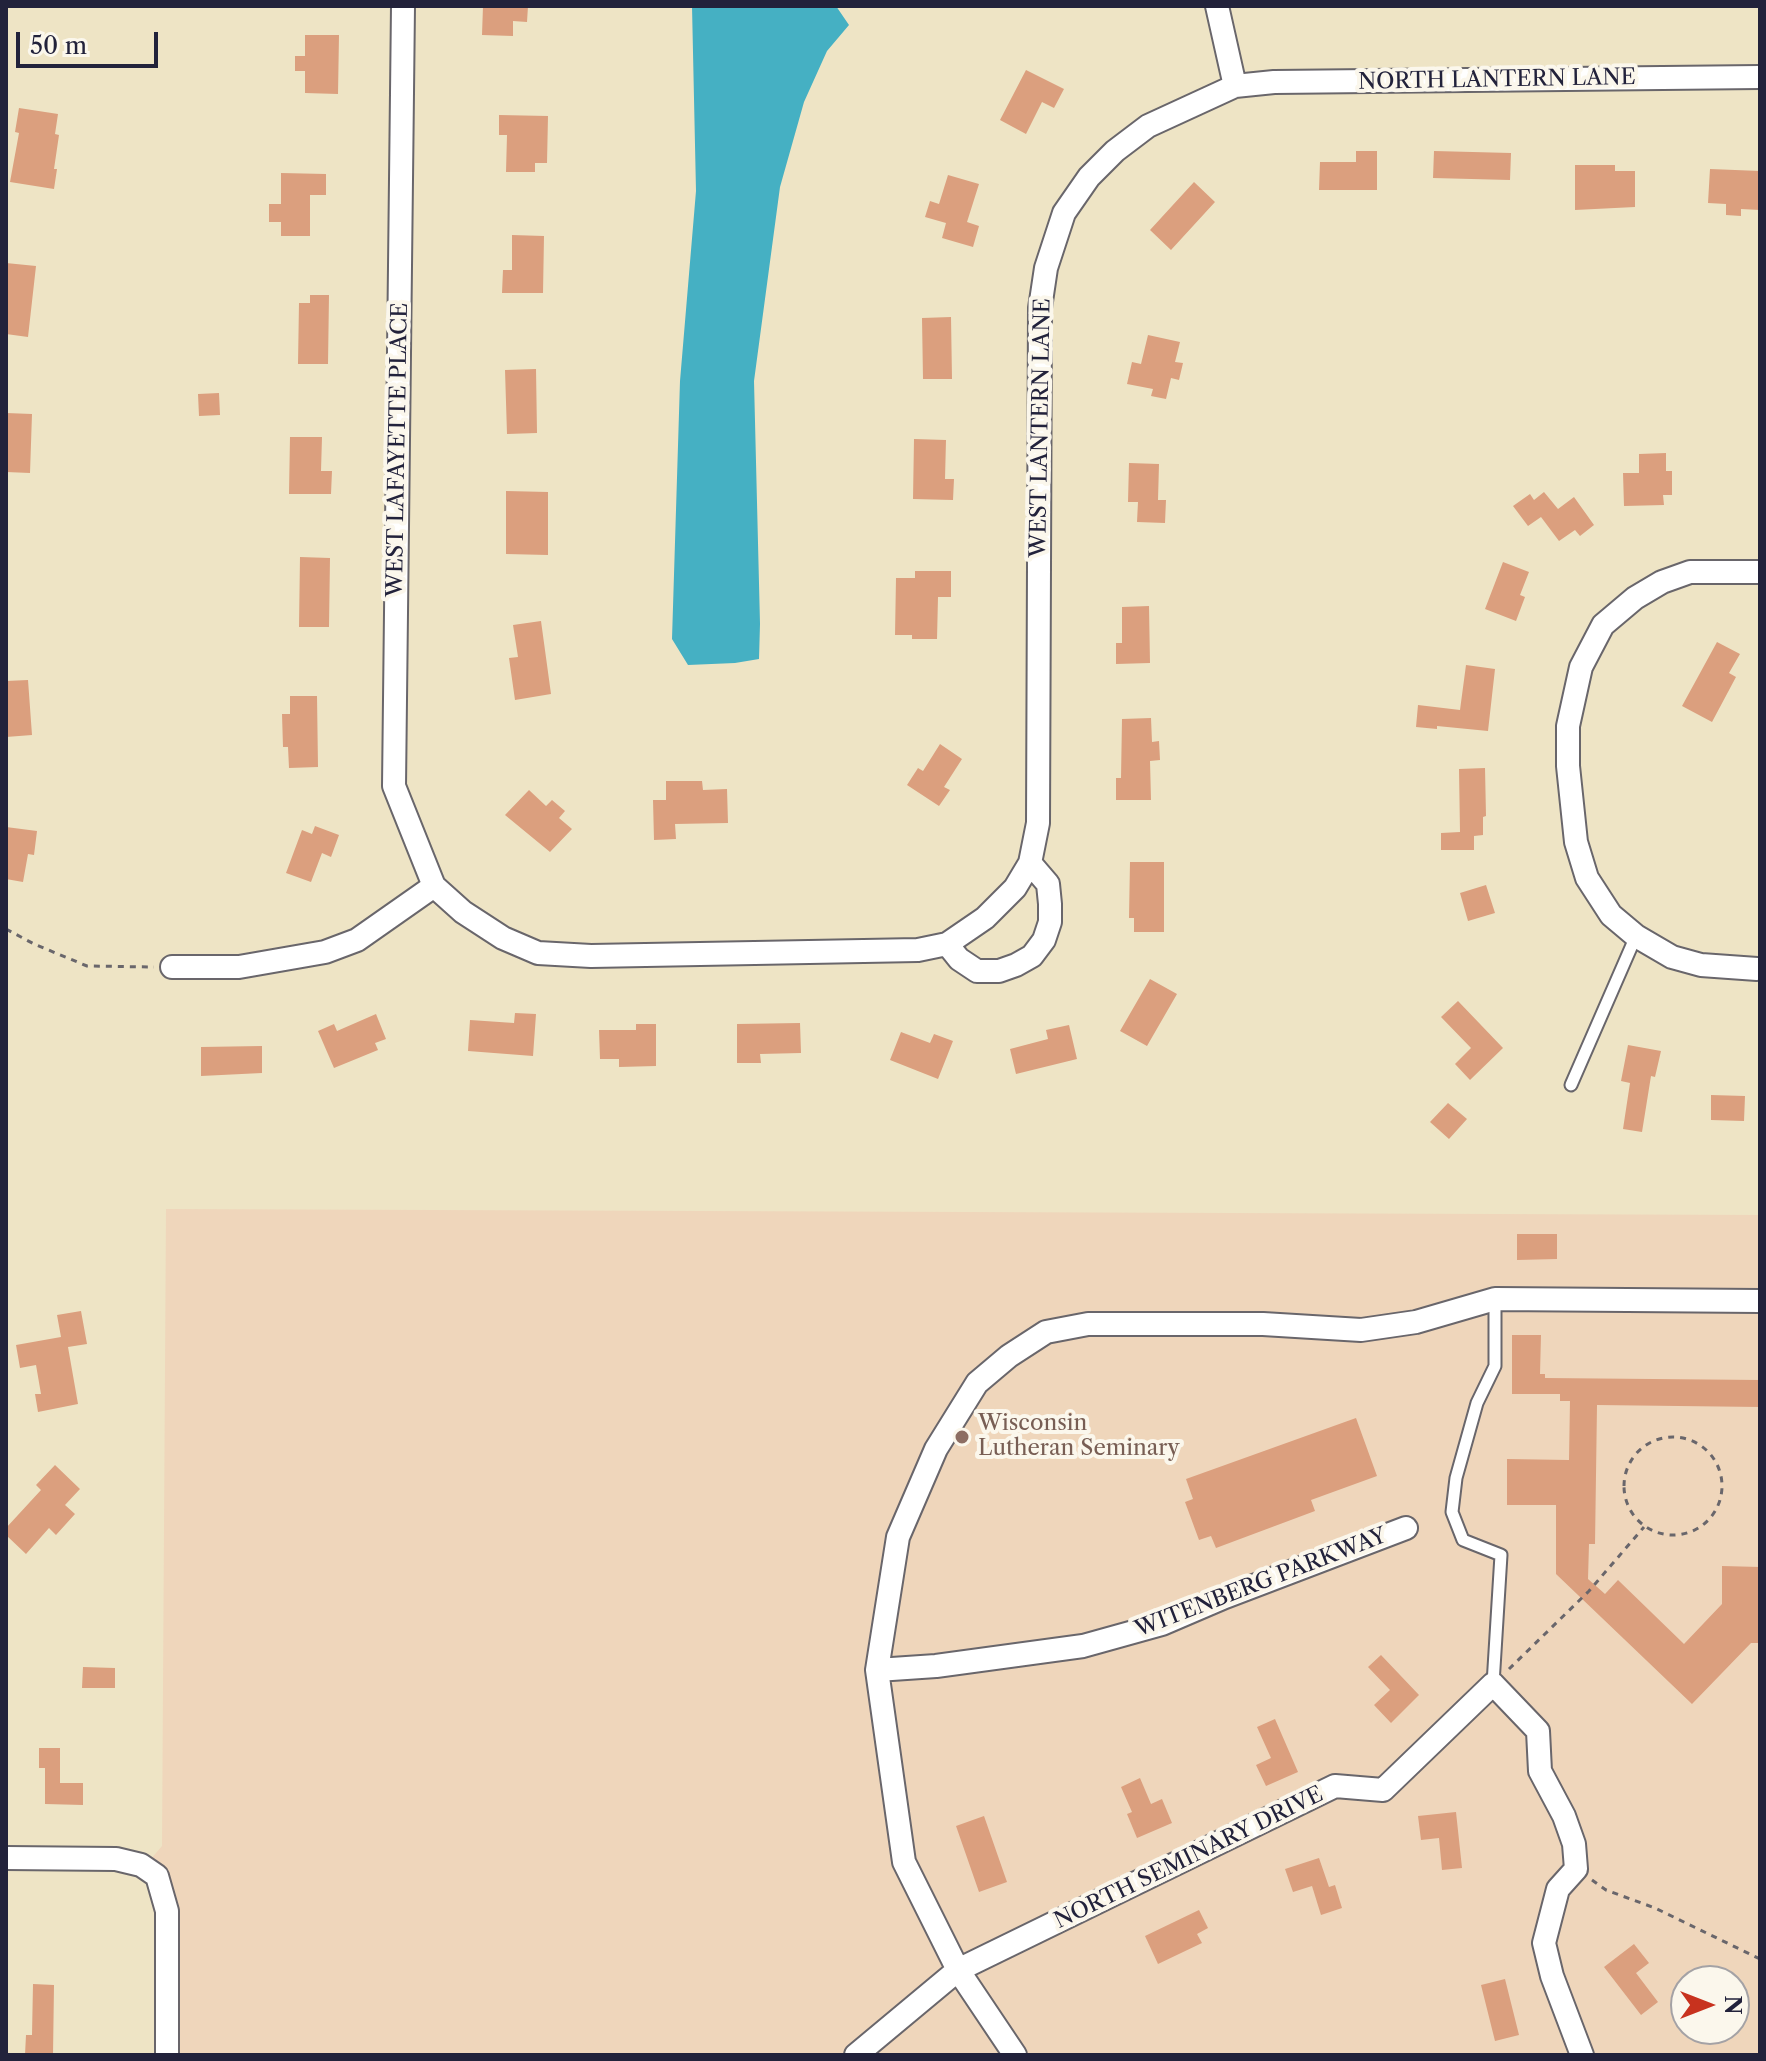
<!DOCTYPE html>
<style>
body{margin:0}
#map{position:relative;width:1766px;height:2061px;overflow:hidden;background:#eee4c5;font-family:"Libre Caslon Text",serif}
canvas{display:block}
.frame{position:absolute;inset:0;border:8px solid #22223b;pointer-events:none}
.north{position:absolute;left:1670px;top:1965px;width:80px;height:80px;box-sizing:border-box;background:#fbf7ec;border:2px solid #a4a2a5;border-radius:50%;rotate:90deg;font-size:22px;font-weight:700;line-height:32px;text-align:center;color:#22223b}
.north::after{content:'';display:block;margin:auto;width:28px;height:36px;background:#c8321e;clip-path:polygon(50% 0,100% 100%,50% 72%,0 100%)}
.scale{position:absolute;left:16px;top:32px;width:142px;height:36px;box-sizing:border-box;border:4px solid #22223b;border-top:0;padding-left:10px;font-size:24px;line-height:28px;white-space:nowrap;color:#22223b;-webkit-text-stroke:6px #fbf7ec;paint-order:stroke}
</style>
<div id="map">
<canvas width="1766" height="2061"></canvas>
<div class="frame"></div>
<div class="north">N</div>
<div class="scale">50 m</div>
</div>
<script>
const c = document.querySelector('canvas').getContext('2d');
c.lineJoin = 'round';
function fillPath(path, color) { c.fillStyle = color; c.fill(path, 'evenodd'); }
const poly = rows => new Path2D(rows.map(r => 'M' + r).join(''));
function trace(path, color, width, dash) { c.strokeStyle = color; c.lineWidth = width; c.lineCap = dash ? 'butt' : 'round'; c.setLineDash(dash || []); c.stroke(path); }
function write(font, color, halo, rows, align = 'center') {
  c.font = font + ' "Libre Caslon Text",serif'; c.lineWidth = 8; c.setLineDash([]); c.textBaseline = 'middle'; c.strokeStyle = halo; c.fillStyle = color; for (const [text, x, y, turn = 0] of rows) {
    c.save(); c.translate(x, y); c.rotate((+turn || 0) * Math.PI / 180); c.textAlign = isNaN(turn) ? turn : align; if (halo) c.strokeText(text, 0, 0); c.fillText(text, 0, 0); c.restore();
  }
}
const built = poly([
 [166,1209,1760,1215,1760,2055,173,2055,150,1860,162,1846],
 [1686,1981,1734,1981,1734,2029,1686,2029]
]);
const water = poly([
 [692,6,836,6,849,25,827,51,804,102,780,187,754,381,760,624,759,659,735,663,688,665,672,639,680,381,696,191]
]);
const building = poly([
 [483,6,528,6,527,22,513,21,513,36,482,35],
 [305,35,339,35,338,94,305,93,305,71,295,71,295,56,305,56],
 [1026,70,1064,89,1054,108,1042,102,1026,134,1000,120],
 [19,108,58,114,55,134,59,135,54,169,57,169,54,189,10,182,19,133,15,132],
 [499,115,548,116,547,163,535,163,535,172,506,172,507,135,499,135],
 [1356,151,1377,151,1377,190,1319,190,1320,162,1356,162],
 [1434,151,1511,153,1510,180,1433,178],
 [1575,165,1615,165,1615,171,1635,171,1635,207,1575,210],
 [1710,169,1760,171,1760,210,1741,209,1741,216,1726,215,1726,204,1708,203],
 [281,173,326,174,326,195,310,195,310,236,281,236,281,222,269,222,269,204,281,204],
 [948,175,979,184,967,222,979,226,973,247,942,238,946,223,925,217,930,201,939,204],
 [1194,182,1215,202,1171,250,1150,230],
 [512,235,544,236,543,293,502,293,503,270,512,270],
 [6,263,36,266,28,337,6,334],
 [310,295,329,295,328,364,298,364,299,303,310,303],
 [951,317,952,379,923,379,922,318],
 [1148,335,1180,342,1175,362,1183,363,1179,380,1171,378,1166,399,1151,396,1153,389,1127,384,1132,362,1141,364],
 [536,369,537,433,507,434,505,370],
 [219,393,220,415,199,416,198,394],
 [6,413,32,414,30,473,6,472],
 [290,437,322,437,321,471,332,471,331,494,289,494],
 [914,439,946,440,945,479,954,479,953,500,913,499],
 [1666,453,1666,471,1672,471,1672,495,1663,495,1664,505,1624,506,1623,473,1639,473,1639,454],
 [1129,463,1159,464,1158,500,1166,500,1165,523,1137,522,1138,502,1128,502],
 [506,491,548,492,548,555,506,554],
 [1544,492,1558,509,1574,497,1594,525,1580,536,1575,530,1559,541,1541,517,1528,526,1513,506,1530,494,1534,500],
 [300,557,330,558,329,627,299,627],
 [1503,562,1529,572,1520,595,1525,597,1516,621,1485,609],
 [915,571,951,571,951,597,938,597,937,639,912,639,912,635,895,635,896,578,915,578],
 [1149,606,1150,663,1116,664,1116,643,1122,643,1122,607],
 [541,621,551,694,515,700,509,658,518,657,513,625],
 [1717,642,1740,654,1729,673,1736,677,1712,722,1682,706],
 [1466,665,1495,669,1488,731,1437,726,1437,729,1416,727,1418,705,1460,710],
 [28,680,32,735,6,737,6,681],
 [290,696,317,696,318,767,289,768,288,747,283,747,282,714,290,714],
 [1151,718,1152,742,1159,741,1160,760,1150,761,1151,800,1116,800,1116,778,1121,778,1122,719],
 [940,744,962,759,944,787,950,790,939,806,907,785,918,768,923,771],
 [1485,768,1486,816,1483,817,1483,835,1474,836,1474,850,1441,850,1441,833,1460,832,1459,769],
 [666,781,702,781,703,790,727,789,728,823,675,824,676,839,654,840,653,800,666,800],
 [529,790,546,806,552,800,565,811,559,818,572,829,550,852,505,815],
 [315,826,339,835,331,857,322,853,311,882,286,873,302,830,312,834],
 [6,827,37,831,34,855,28,854,23,882,6,879],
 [1130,862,1164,862,1164,932,1134,932,1134,918,1129,918],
 [1486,885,1495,913,1468,921,1460,893],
 [1150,979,1177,994,1147,1046,1120,1031],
 [1458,1001,1503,1048,1470,1080,1455,1064,1471,1048,1441,1017],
 [515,1013,536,1014,533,1056,468,1051,470,1020,514,1023],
 [376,1014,386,1039,375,1043,378,1050,334,1068,318,1031,334,1024,337,1031],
 [800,1023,801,1053,760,1054,761,1063,737,1063,737,1024],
 [636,1024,656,1024,656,1066,619,1067,619,1059,600,1059,599,1030,636,1030],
 [1069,1025,1077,1059,1016,1074,1010,1049,1048,1039,1046,1030],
 [901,1032,930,1043,934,1034,953,1041,938,1079,890,1060],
 [1628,1045,1661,1051,1655,1077,1651,1076,1642,1132,1623,1129,1630,1083,1621,1081],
 [262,1046,262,1073,201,1076,201,1047],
 [1711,1095,1745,1096,1744,1121,1711,1120],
 [1448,1103,1467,1119,1449,1139,1430,1122],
 [1517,1234,1557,1234,1557,1259,1517,1260],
 [81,1311,87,1344,68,1347,78,1404,38,1412,35,1394,41,1394,36,1365,20,1368,16,1345,61,1337,57,1315],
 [1512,1335,1541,1335,1540,1374,1545,1374,1545,1378,1760,1380,1760,1407,1597,1405,1595,1544,1589,1544,1588,1579,1605,1594,1618,1580,1684,1644,1722,1604,1722,1566,1760,1567,1760,1643,1751,1643,1692,1704,1556,1574,1556,1505,1507,1505,1507,1459,1569,1460,1570,1401,1560,1401,1560,1394,1512,1394],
 [1356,1418,1377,1476,1311,1500,1315,1511,1216,1548,1211,1536,1199,1540,1185,1502,1193,1499,1186,1479],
 [55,1465,80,1489,65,1505,75,1514,56,1535,49,1528,26,1554,6,1535,6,1528,41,1490,36,1485],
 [1381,1655,1419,1695,1391,1723,1374,1705,1390,1690,1368,1667],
 [83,1667,115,1668,115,1688,82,1688],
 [1275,1719,1298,1772,1266,1786,1256,1765,1271,1758,1257,1727],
 [39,1748,60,1748,60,1783,83,1783,83,1805,45,1804,45,1768,39,1768],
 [1140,1778,1151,1804,1162,1799,1172,1823,1137,1838,1127,1814,1132,1812,1121,1787],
 [1456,1812,1462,1868,1442,1870,1439,1838,1421,1840,1418,1816],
 [984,1816,1007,1882,979,1892,956,1826],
 [1319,1858,1329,1887,1335,1885,1342,1908,1321,1915,1312,1886,1293,1892,1285,1869],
 [1199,1910,1208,1928,1197,1934,1202,1943,1158,1964,1145,1936],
 [1634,1944,1649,1963,1636,1973,1658,2002,1641,2015,1604,1967],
 [1505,1979,1519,2035,1495,2041,1481,1985],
 [33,1984,54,1985,53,2055,25,2055,26,2035,32,2035]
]);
const path = poly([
 [6,929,34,944,87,966,154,967],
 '1624 1486a49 49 0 1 1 98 0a49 49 0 1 1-98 0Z',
 [1509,1669,1589,1591,1644,1527],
 [1592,1880,1606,1890,1655,1908,1760,1959]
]);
const service = poly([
 [1571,1085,1636,936],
 [1493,1684,1501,1555,1463,1540,1452,1512,1456,1478,1477,1403,1495,1366,1495,1299]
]);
const minor = poly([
 [403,6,394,786,434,886,463,912,503,938,538,953,591,956,918,950,947,944,985,918,1015,888,1030,863,1038,823,1040,308,1046,268,1064,213,1089,177,1115,151,1148,126,1235,86,1274,82,1760,77],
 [1217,6,1235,86],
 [947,944,959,959,977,971,999,971,1016,965,1032,956,1044,940,1050,922,1050,904,1048,884,1030,863],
 [172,967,239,967,325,952,357,940,434,886],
 [1757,969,1701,965,1672,957,1636,936,1611,915,1587,878,1576,842,1568,766,1568,726,1581,667,1603,625,1635,598,1662,582,1690,572,1760,572],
 [877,1670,936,1666,1083,1646,1162,1624,1225,1597,1406,1528],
 [6,1858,116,1859,141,1865,157,1876,167,1911,167,2055],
 [856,2055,958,1970,1335,1786,1383,1790,1493,1684,1538,1731,1540,1771,1564,1816,1574,1844,1576,1869,1558,1889,1544,1943,1552,1976,1582,2055],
 [1015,2055,958,1970,904,1862,877,1670,898,1537,936,1449,977,1383,1009,1356,1046,1332,1088,1324,1263,1324,1361,1330,1416,1322,1495,1299,1760,1301]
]);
const markers = [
 [962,1437,8,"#8d6e63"]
];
const streetNames = [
 ["NORTH LANTERN LANE",1497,80,-1],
 ["WEST LANTERN LANE",1041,428,-89],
 ["WEST LAFAYETTE PLACE",398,450,-89],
 ["WITENBERG PARKWAY",1261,1583,-21],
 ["NORTH SEMINARY DRIVE",1189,1858,-26]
];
const educationNames = [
 ["Wisconsin",978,1424],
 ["Lutheran Seminary",978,1449]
];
fillPath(built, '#efd6bb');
fillPath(water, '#45b0c3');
fillPath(building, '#db9f7e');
trace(service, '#69666b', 15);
trace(minor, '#69666b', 26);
trace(path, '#69666b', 3, [6, 6]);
trace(service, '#fff', 11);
trace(minor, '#fff', 22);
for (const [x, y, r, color] of markers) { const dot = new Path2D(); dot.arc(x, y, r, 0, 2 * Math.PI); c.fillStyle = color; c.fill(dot); trace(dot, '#fbf7ec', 3); }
write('22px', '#22223b', '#fbf7ec', streetNames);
write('22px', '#785e54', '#fbf7ec', educationNames, 'left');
</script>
